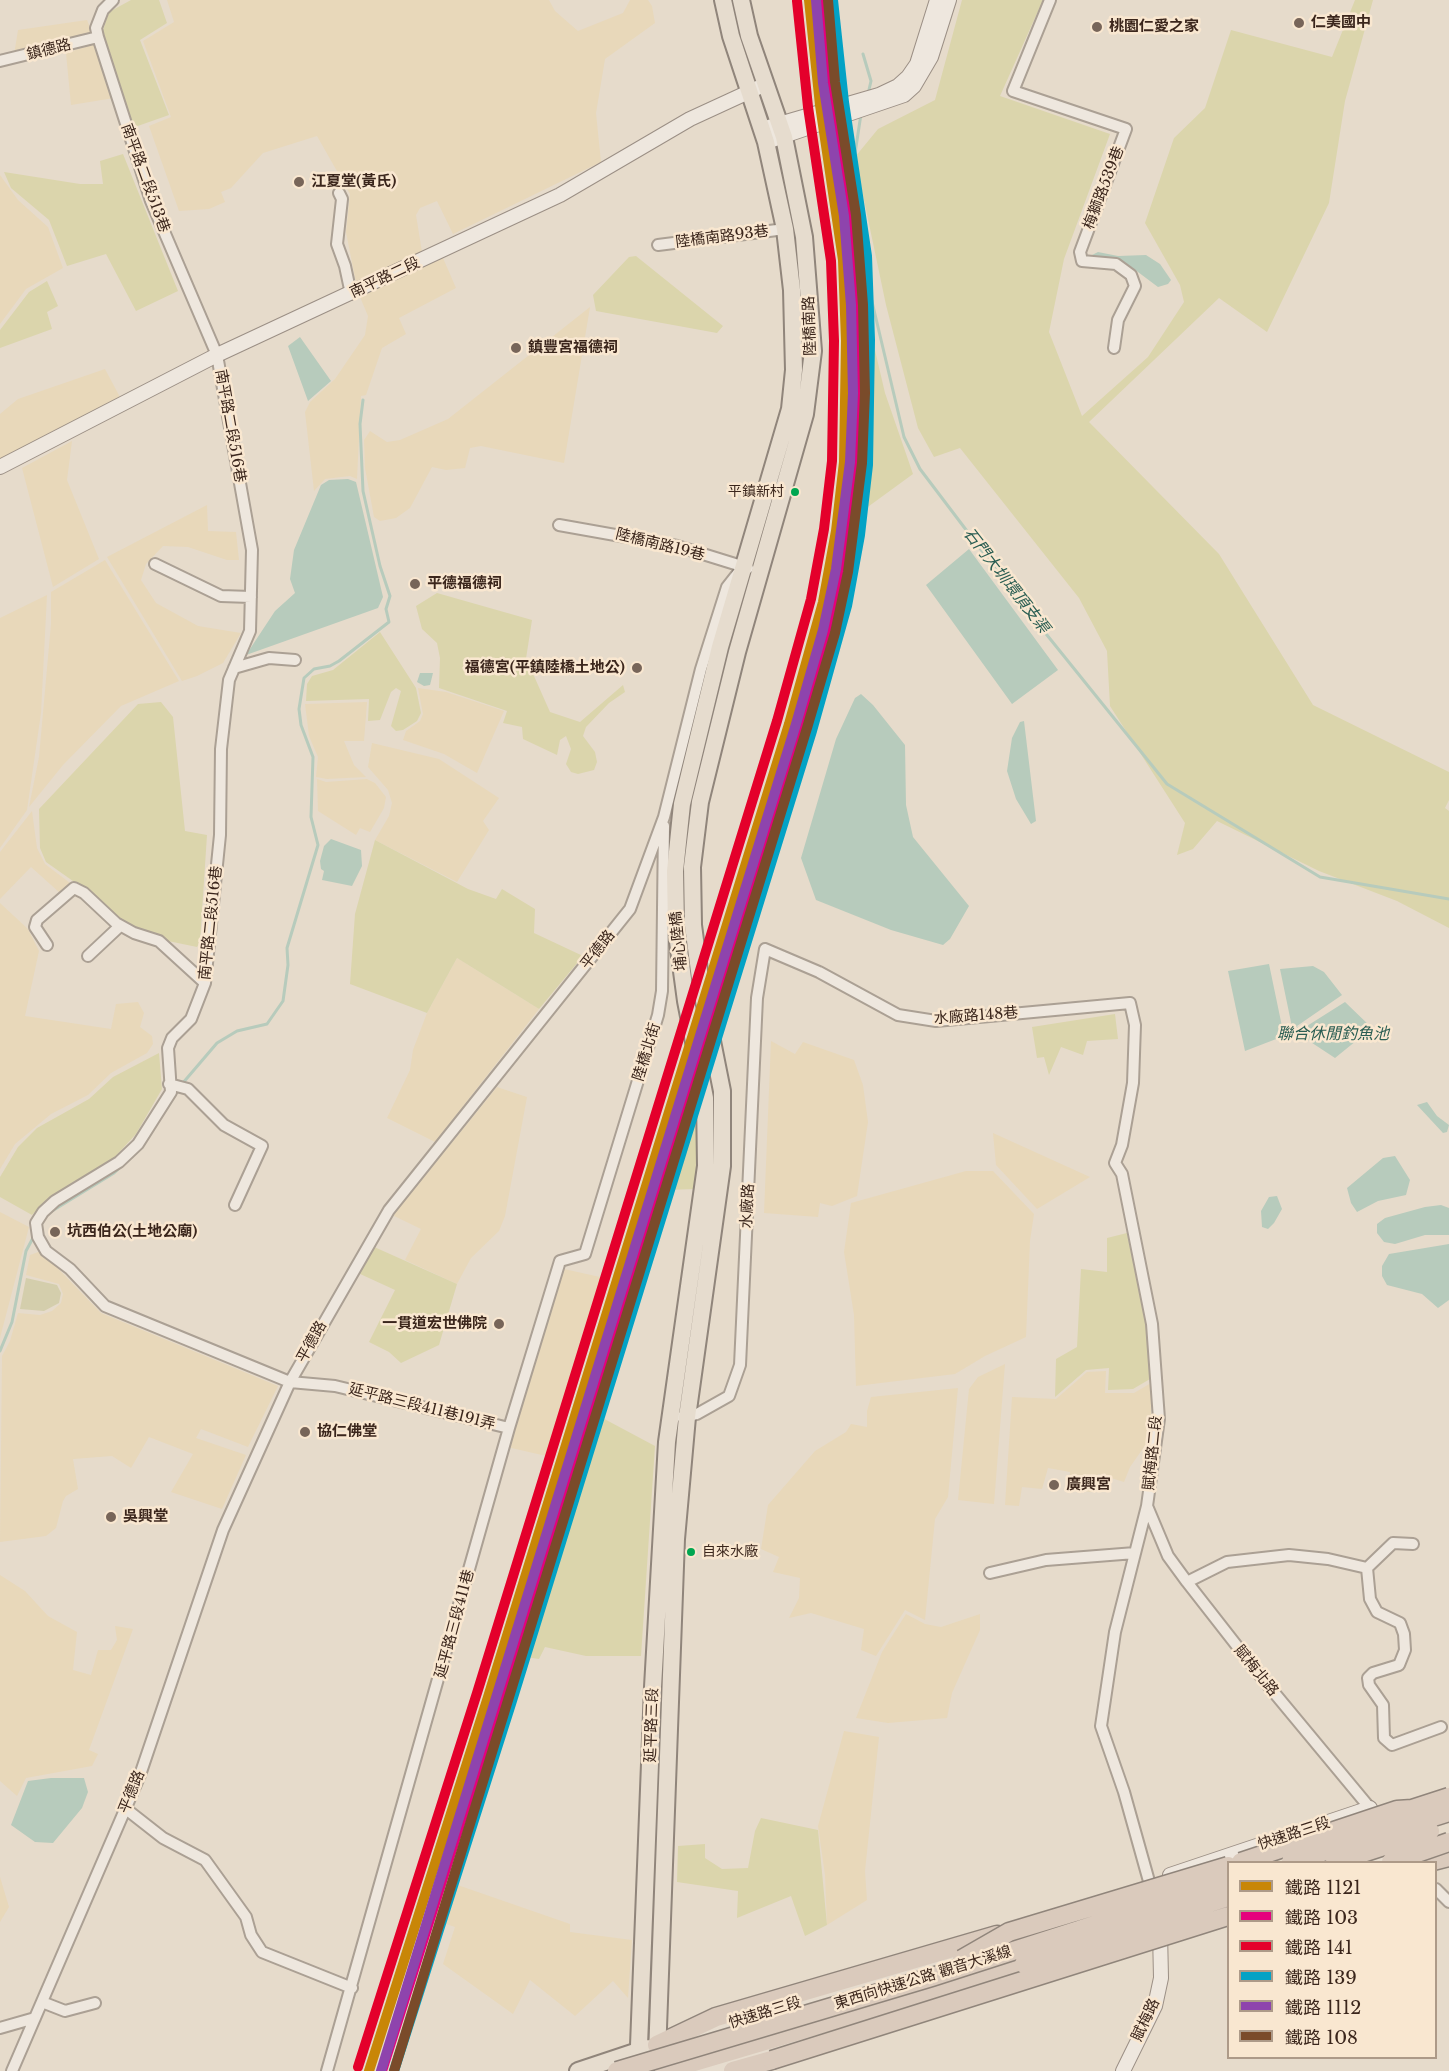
<!DOCTYPE html>
<meta charset="utf-8">
<style>
body{margin:0}
#map{position:relative;width:1449px;height:2071px;overflow:hidden;background:#e6dbcb;font-family:"Libre Baskerville","Noto Sans TC",serif}
canvas{display:block}
.legend{position:absolute;left:1227px;top:1861px;width:210px;height:198px;box-sizing:border-box;background:#f9e7d0;border:2px solid #ad9a88;margin:0;padding:8px 10px;list-style:none;font-size:18px;color:#3b261c}
.legend li{display:flex;align-items:center;gap:12px;height:30px}
.legend b{width:30px;border:2px solid #ad9a88}
</style>
<div id="map">
<canvas width="1449" height="2071"></canvas>
<ul class="legend">
<li><b style="height:8px;background:#c88607"></b>鐵路 1121</li>
<li><b style="height:8px;background:#e5007d"></b>鐵路 103</li>
<li><b style="height:8px;background:#e4002b"></b>鐵路 141</li>
<li><b style="height:8px;background:#03a2c5"></b>鐵路 139</li>
<li><b style="height:8px;background:#8e44ad"></b>鐵路 1112</li>
<li><b style="height:8px;background:#7a4b2a"></b>鐵路 108</li>
</ul>
</div>
<script>
const c = document.querySelector('canvas').getContext('2d');
c.lineJoin = 'round';
function fillPath(path, color) { c.fillStyle = color; c.fill(path, 'evenodd'); }
const poly = rows => new Path2D(rows.map(r => 'M' + r).join(''));
function trace(path, color, width, dash) { c.strokeStyle = color; c.lineWidth = width; c.lineCap = dash ? 'butt' : 'round'; c.setLineDash(dash || []); c.stroke(path); }
function write(font, color, halo, rows, align = 'center') {
  c.font = font + ' "Libre Baskerville","Noto Sans TC",serif'; c.lineWidth = 5; c.setLineDash([]); c.textBaseline = 'middle'; c.strokeStyle = halo; c.fillStyle = color; for (const [text, x, y, turn = 0] of rows) {
    c.save(); c.translate(x, y); c.rotate((+turn || 0) * Math.PI / 180); c.textAlign = isNaN(turn) ? turn : align; if (halo) c.strokeText(text, 0, 0); c.fillText(text, 0, 0); c.restore();
  }
}
const farmland = poly([
 [167,0,549,0,555,11,578,31,623,13,630,0,648,0,652,6,655,23,605,59,596,113,601,162,453,234,437,201,420,208,416,215,422,252,356,283,346,232,350,194,317,136,263,153,231,188,221,192,225,202,209,209,179,211,149,126,171,117,143,41,174,22],
 [87,20,93,35,14,55,18,30],
 [95,44,114,98,71,105,66,53],
 [0,175,18,200,48,227,63,268,26,289,0,324],
 [443,258,456,288,399,318,406,334,382,348,366,395,361,396,357,479,350,476,325,479,314,491,305,412,310,402,335,379,365,335,368,316,360,297],
 [590,307,564,463,481,446,470,448,465,468,446,470,432,467,410,508,396,518,380,521,374,517,365,468,364,440,370,431,387,442,400,440,448,419],
 [105,369,121,399,0,461,0,414,18,399],
 [72,441,67,480,99,559,53,587,22,468],
 [207,505,208,531,236,532,239,560,227,560,188,547,163,546,146,564,141,580,156,603,198,626,241,633,223,663,197,676,182,681,107,557],
 [105,560,179,681,121,706,63,765,29,807,39,757,51,624,51,592],
 [47,595,41,713,27,810,0,848,0,618],
 [418,688,446,692,504,711,477,773,444,754,403,740,406,731,420,721,423,714],
 [367,702,364,741,344,741,354,765,366,777,327,779,316,777,318,757,309,736,305,704],
 [372,743,439,759,499,798,483,821,489,830,457,882,375,840,389,816,392,803,388,790,368,767],
 [317,779,326,782,367,779,375,783,386,797,384,808,370,832,360,828,356,835,318,811],
 [32,811,37,848,45,864,70,883,60,893,31,867,0,899,0,852],
 [0,903,28,929,39,951,25,1016,111,1029,116,1004,138,1002,144,1013,140,1027,152,1036,153,1044,147,1053,111,1073,88,1095,51,1114,15,1144,0,1169],
 [457,958,539,1009,435,1142,387,1118,410,1070,413,1050,427,1013],
 [771,1041,795,1054,803,1042,854,1060,863,1085,868,1122,857,1196,832,1206,820,1203,818,1217,764,1213],
 [497,1087,527,1097,505,1216,499,1231,471,1258,457,1284,405,1260,421,1229,390,1214,425,1176],
 [993,1133,1090,1177,1037,1209,996,1165],
 [966,1171,993,1171,1034,1214,1030,1241,1026,1337,985,1356,955,1374,856,1386,854,1315,844,1252,851,1203],
 [0,1212,29,1227,0,1338],
 [41,1251,101,1313,278,1386,248,1447,201,1429,196,1438,246,1455,222,1509,171,1492,193,1454,149,1437,131,1468,112,1456,73,1459,78,1489,66,1496,63,1501,56,1528,46,1536,0,1542,2,1356,10,1341,18,1313,40,1315,52,1311,61,1303,63,1294,59,1284,26,1275,30,1255],
 [564,1269,609,1279,555,1458,507,1447],
 [1005,1364,994,1504,958,1500,969,1389,978,1377],
 [1106,1371,1105,1393,1134,1393,1151,1383,1151,1437,1130,1467,1124,1482,1098,1474,1092,1492,1068,1489,1070,1472,1048,1468,1042,1489,1022,1487,1019,1506,1005,1505,1012,1397,1056,1399,1087,1372],
 [958,1388,948,1497,935,1519,925,1620,905,1610,876,1656,861,1650,864,1629,811,1613,789,1618,799,1598,800,1578,773,1572,779,1557,761,1549,768,1505,815,1451,846,1432,851,1424,867,1427,867,1411,871,1397],
 [0,1575,25,1591,48,1616,77,1632,73,1670,91,1675,98,1650,111,1650,117,1640,115,1626,133,1629,89,1750,98,1754,92,1766,26,1778,17,1796,0,1781],
 [906,1614,925,1624,941,1627,980,1614,980,1630,952,1693,947,1718,888,1723,856,1718,882,1652],
 [844,1731,879,1737,865,1871,867,1900,827,1925,825,1875,818,1826],
 [0,1877,9,1907,0,1922],
 [446,1881,570,1924,570,1932,632,1940,628,1998,613,1981,575,2016,530,1980,513,2014,443,1964,455,1927,434,1920]
]);
const green = poly([
 [131,0,159,0,167,23,140,40,169,115,132,128,102,33,109,12],
 [962,0,1043,0,1000,96,1110,134,1064,259,1049,332,1082,416,1148,357,1184,302,1180,285,1145,223,1174,138,1205,108,1231,30,1332,57,1355,0,1373,0,1345,101,1329,203,1267,332,1219,298,1089,422,1219,554,1313,705,1449,772,1449,800,1445,808,1449,811,1449,928,1397,901,1319,871,1217,821,1193,849,1177,855,1185,823,1110,706,1107,651,1079,598,960,448,934,457,918,428,886,305,855,157,878,129,935,100],
 [123,154,178,291,136,311,106,254,67,266,49,220,11,188,4,172,80,184,103,184,100,161],
 [636,256,723,326,717,333,596,311,593,295,629,257],
 [856,269,885,393,913,474,865,509],
 [47,281,58,306,47,312,52,329,0,348,0,330,29,292],
 [437,593,532,620,525,665,534,676,550,712,580,722,623,685,625,692,609,703,586,727,583,736,595,752,597,762,594,770,578,774,571,772,566,764,571,749,566,736,560,740,557,755,523,739,522,727,503,723,507,711,439,688,440,658,437,643,422,629,416,606],
 [380,632,416,688,421,713,417,721,403,730,396,731,391,726,401,691,396,688,391,692,380,720,368,721,369,699,306,701,307,684,312,676,333,670],
 [161,702,173,717,185,831,207,835,200,942,197,947,168,941,130,927,97,898,46,862,40,848,39,809,138,704],
 [375,840,468,889,496,899,502,889,535,909,534,933,583,956,539,1009,457,958,427,1013,350,984,355,914],
 [1115,1014,1118,1039,1087,1041,1083,1055,1061,1047,1049,1075,1044,1057,1037,1058,1032,1027],
 [159,1053,162,1089,136,1134,113,1159,47,1199,32,1215,0,1197,0,1177,18,1147,37,1128,89,1099,113,1077],
 [693,1103,698,1132,696,1189,665,1190],
 [1127,1233,1148,1333,1150,1379,1133,1389,1108,1390,1109,1368,1086,1370,1055,1397,1056,1359,1077,1347,1081,1269,1107,1272,1107,1238],
 [372,1246,457,1284,439,1345,401,1363,389,1352,369,1342,395,1290,358,1273],
 [595,1414,655,1446,641,1656,586,1656,545,1647,539,1659,519,1656],
 [761,1818,818,1830,827,1925,805,1936,791,1896,737,1918,738,1891,677,1882,678,1846,705,1844,705,1858,722,1869,748,1868,755,1831]
]);
const cemetery = poly([
 [26,1278,57,1285,61,1293,59,1303,44,1311,20,1309]
]);
const water = poly([
 [1098,252,1118,256,1146,255,1160,264,1171,280,1168,284,1158,287,1126,263,1103,256,1088,259,1088,257],
 [300,337,331,381,308,401,288,346],
 [348,479,356,482,369,537,383,597,378,608,246,655,275,611,295,593,290,579,294,550,321,485,329,480],
 [969,549,1058,670,1012,704,926,585],
 [420,673,433,673,430,685,424,686,417,682],
 [861,694,873,705,905,745,906,805,913,837,969,906,950,939,943,945,891,930,816,900,801,858,836,739,855,698],
 [1024,721,1036,821,1031,824,1016,799,1007,771,1012,738,1020,722],
 [331,839,361,850,362,866,352,886,322,880,324,871,321,869,320,861,324,846],
 [1269,964,1284,1036,1245,1051,1228,971],
 [1313,966,1324,972,1342,995,1297,1026,1299,1031,1345,1002,1372,1028,1335,1058,1300,1035,1294,1035,1292,1027,1280,969],
 [1427,1102,1437,1116,1449,1125,1447,1132,1443,1133,1417,1105],
 [1395,1156,1410,1180,1406,1195,1378,1201,1357,1212,1351,1203,1347,1188,1383,1158],
 [1277,1196,1282,1209,1274,1223,1268,1229,1262,1227,1261,1211,1269,1197],
 [1441,1205,1449,1208,1449,1235,1425,1235,1395,1244,1384,1242,1377,1233,1377,1224,1385,1218,1425,1207],
 [1449,1244,1449,1300,1438,1308,1422,1294,1387,1285,1382,1276,1382,1266,1389,1254],
 [51,1778,84,1778,88,1792,82,1808,53,1843,35,1842,11,1825,28,1781]
]);
const stream = poly([
 [863,54,871,81,868,94],
 [861,114,851,180,865,272,904,437,920,469,1026,609,1167,784,1320,877,1449,899],
 [182,1084,217,1043,237,1031,267,1024,283,1001,288,965,287,948,318,845,311,817,313,757,301,725,299,709,304,678,314,669,330,666,339,661,389,622,386,609,390,596,380,566,363,491,360,424,363,400],
 [52,1211,114,1173,137,1152],
 [0,1351,12,1322,26,1251,34,1236]
]);
const street = poly([
 [113,0,103,10,96,28,98,37,151,201,217,355,252,550,250,631,229,680,221,749,220,835,205,983,191,1019,172,1038,168,1048,171,1092,138,1144,119,1162,55,1201,43,1212,36,1223,38,1237,46,1251,70,1269,105,1306,290,1382,335,1386,509,1428],
 [1050,0,1013,91,1126,129,1080,252,1082,261,1116,264,1131,275,1135,286,1118,320,1114,348],
 [0,61,98,37],
 [339,193,342,199,337,244,345,266,351,294],
 [658,245,785,229],
 [559,525,677,546,748,568],
 [155,564,221,596,251,597],
 [234,668,269,658,295,660],
 [47,945,35,927,37,920,74,888,84,893,116,923,134,933,159,941,205,983],
 [88,956,120,926],
 [169,1084,188,1089,224,1125,262,1146,235,1205],
 [682,1417,697,1414,729,1396,740,1365,757,998,765,949,819,972,898,1015,936,1021,1130,1003,1135,1025,1133,1083,1122,1145,1115,1163,1122,1174,1152,1324,1159,1419,1147,1506,1115,1632,1101,1726,1124,1792,1152,1892],
 [1147,1506,1168,1556,1187,1582,1262,1678,1374,1813],
 [1367,1568,1370,1599,1377,1612,1400,1623,1404,1634,1405,1650,1399,1665,1373,1673,1368,1678,1369,1685,1383,1705,1384,1738,1392,1745,1441,1727],
 [990,1573,1046,1560,1135,1553],
 [1187,1582,1227,1562,1289,1555,1328,1559,1367,1568,1393,1543,1413,1544],
 [126,1809,163,1838,205,1860,246,1917,251,1935,262,1952,352,1988],
 [1436,1889,1449,1902],
 [42,2002,65,2011,95,2003],
 [0,2028,35,2018],
 [12,2071,140,1775,223,1530,290,1382,389,1210,630,909,664,817,701,669,727,587,738,573],
 [327,2071,509,1428,560,1261,585,1254,658,1015,662,991,664,826]
]);
const secondary = poly([
 [762,129,879,95,898,86,908,77,917,64,937,0],
 [766,142,904,95,914,86,931,57,949,0],
 [0,467,217,355,560,195,690,119,766,84],
 [1170,1875,1370,1808],
 [1123,2071,1155,2006,1161,1978,1160,1932]
]);
const primary = poly([
 [1370,1862,1404,1852],
 [689,2036,975,1951],
 [657,2055,676,1539,687,1417,722,1166,722,1091,701,986,693,925,692,867,700,802,737,652,805,414,813,351,804,237,784,137,749,36,741,0],
 [578,2071,647,2048],
 [638,2071,653,1687,667,1442,706,1166,705,1098,686,1001,676,927,675,871,682,804,720,647,790,409,794,370,792,290,785,229,766,142,731,36,723,0],
 [698,2071,881,2016]
]);
const highway = poly([
 [1429,1862,1449,1857],
 [657,2045,716,2017,997,1935],
 [664,2071,1024,1964],
 [733,2071,772,2060]
]);
const highwayBridge = poly([
 [1241,1862,1397,1810,1412,1809,1449,1797],
 [1291,1862,1449,1812],
 [1335,1862,1430,1831],
 [1391,1862,1449,1842],
 [962,1959,1009,1932,1228,1866],
 [1024,1964,1228,1897],
 [772,2060,1228,1916],
 [617,2071,932,1977,1228,1882]
]);
const rail1 = poly([
 [369,2071,488,1697,789,724,823,602,836,531,844,462,846,341,843,260,820,105,809,0]
]);
const rail2 = poly([
 [382,2071,499,1701,800,728,835,604,848,533,856,463,858,341,855,258,832,103,821,0]
]);
const rail3 = poly([
 [358,2067,477,1693,777,721,811,599,824,529,832,461,834,341,831,261,808,107,797,1]
]);
const rail4 = poly([
 [394,2071,511,1704,812,731,847,606,860,535,868,465,870,340,867,256,844,102,833,0]
]);
const rail5 = poly([
 [381,2071,796,724,823,630,836,569,850,462,853,393,851,305,844,216,823,83,816,0]
]);
const rail6 = poly([
 [394,2071,807,728,835,633,848,572,862,463,865,393,863,305,856,215,835,82,828,0]
]);
const markers = [
 [1299,23,6,"#776559"],
 [1097,27,6,"#776559"],
 [299,182,6,"#776559"],
 [516,348,6,"#776559"],
 [795,492,5,"#00a651"],
 [415,584,6,"#776559"],
 [637,668,6,"#776559"],
 [55,1232,6,"#776559"],
 [499,1324,6,"#776559"],
 [305,1432,6,"#776559"],
 [1054,1485,6,"#776559"],
 [111,1517,6,"#776559"],
 [691,1552,5,"#00a651"]
];
const busNames = [
 ["平鎮新村",784,492],
 ["自來水廠",702,1552,"left"]
];
const poiNames = [
 ["仁美國中",1311,23],
 ["桃園仁愛之家",1109,27],
 ["江夏堂(黃氏)",311,182],
 ["鎮豐宮福德祠",528,348],
 ["平德福德祠",427,584],
 ["福德宮(平鎮陸橋土地公)",625,668,"right"],
 ["坑西伯公(土地公廟)",67,1232],
 ["一貫道宏世佛院",487,1324,"right"],
 ["協仁佛堂",317,1432],
 ["廣興宮",1066,1485],
 ["吳興堂",123,1517]
];
const streetNames = [
 ["鎮德路",49,50,-14],
 ["南平路二段513巷",145,178,70],
 ["梅獅路539巷",1104,188,-69],
 ["陸橋南路93巷",722,237,-7],
 ["南平路二段",385,278,-25],
 ["陸橋南路",810,326,-92],
 ["南平路二段516巷",230,426,80],
 ["陸橋南路19巷",660,545,14],
 ["南平路二段516巷",211,923,-84],
 ["埔心陸橋",679,941,-96],
 ["平德路",598,950,-52],
 ["水廠路148巷",976,1016,-4],
 ["陸橋北街",647,1052,-73],
 ["水廠路",748,1206,-87],
 ["平德路",312,1342,-61],
 ["延平路三段411巷191弄",422,1407,14],
 ["賦梅路二段",1153,1453,-84],
 ["延平路三段411巷",455,1624,-75],
 ["賦梅北路",1256,1671,51],
 ["延平路三段",652,1725,-88],
 ["平德路",132,1792,-68],
 ["快速路三段",1294,1834,-18],
 ["東西向快速公路 觀音大溪線",923,1978,-17],
 ["快速路三段",765,2013,-17],
 ["賦梅路",1146,2020,-65]
];
const waterNames = [
 ["石門大圳環頂支渠",1006,581,52],
 ["聯合休閒釣魚池",1333,1034]
];
fillPath(farmland, '#e8d8ba');
fillPath(green, '#dbd5ac');
fillPath(cemetery, '#d4ceac');
fillPath(water, '#b7cbbc');
trace(stream, '#b7cbbc', 3);
trace(street, '#aba094', 14);
trace(secondary, '#9b8f85', 16);
trace(primary, '#90857b', 20);
trace(highway, '#90857b', 21);
trace(street, '#eee7de', 10);
trace(secondary, '#eee7de', 14);
trace(primary, '#e6dcce', 16);
trace(highway, '#dacabc', 18);
trace(highwayBridge, '#90857b', 21, []);
trace(highwayBridge, '#dacabc', 18);
trace(rail1, '#c88607', 10);
trace(rail2, '#e5007d', 10);
trace(rail3, '#e4002b', 10);
trace(rail4, '#03a2c5', 10);
trace(rail5, '#8e44ad', 10);
trace(rail6, '#7a4b2a', 10);
for (const [x, y, r, color] of markers) { const dot = new Path2D(); dot.arc(x, y, r, 0, 2 * Math.PI); c.fillStyle = color; c.fill(dot); trace(dot, '#f9e7d0', 2); }
write('14px', '#3b261c', '#f9e7d0', busNames, 'right');
write('bold 15px', '#3b261c', '#f9e7d0', poiNames, 'left');
write('15px', '#3b261c', '#f9e7d0', streetNames);
write('italic 16px', '#295d52', '#f9e7d0', waterNames);
</script>
